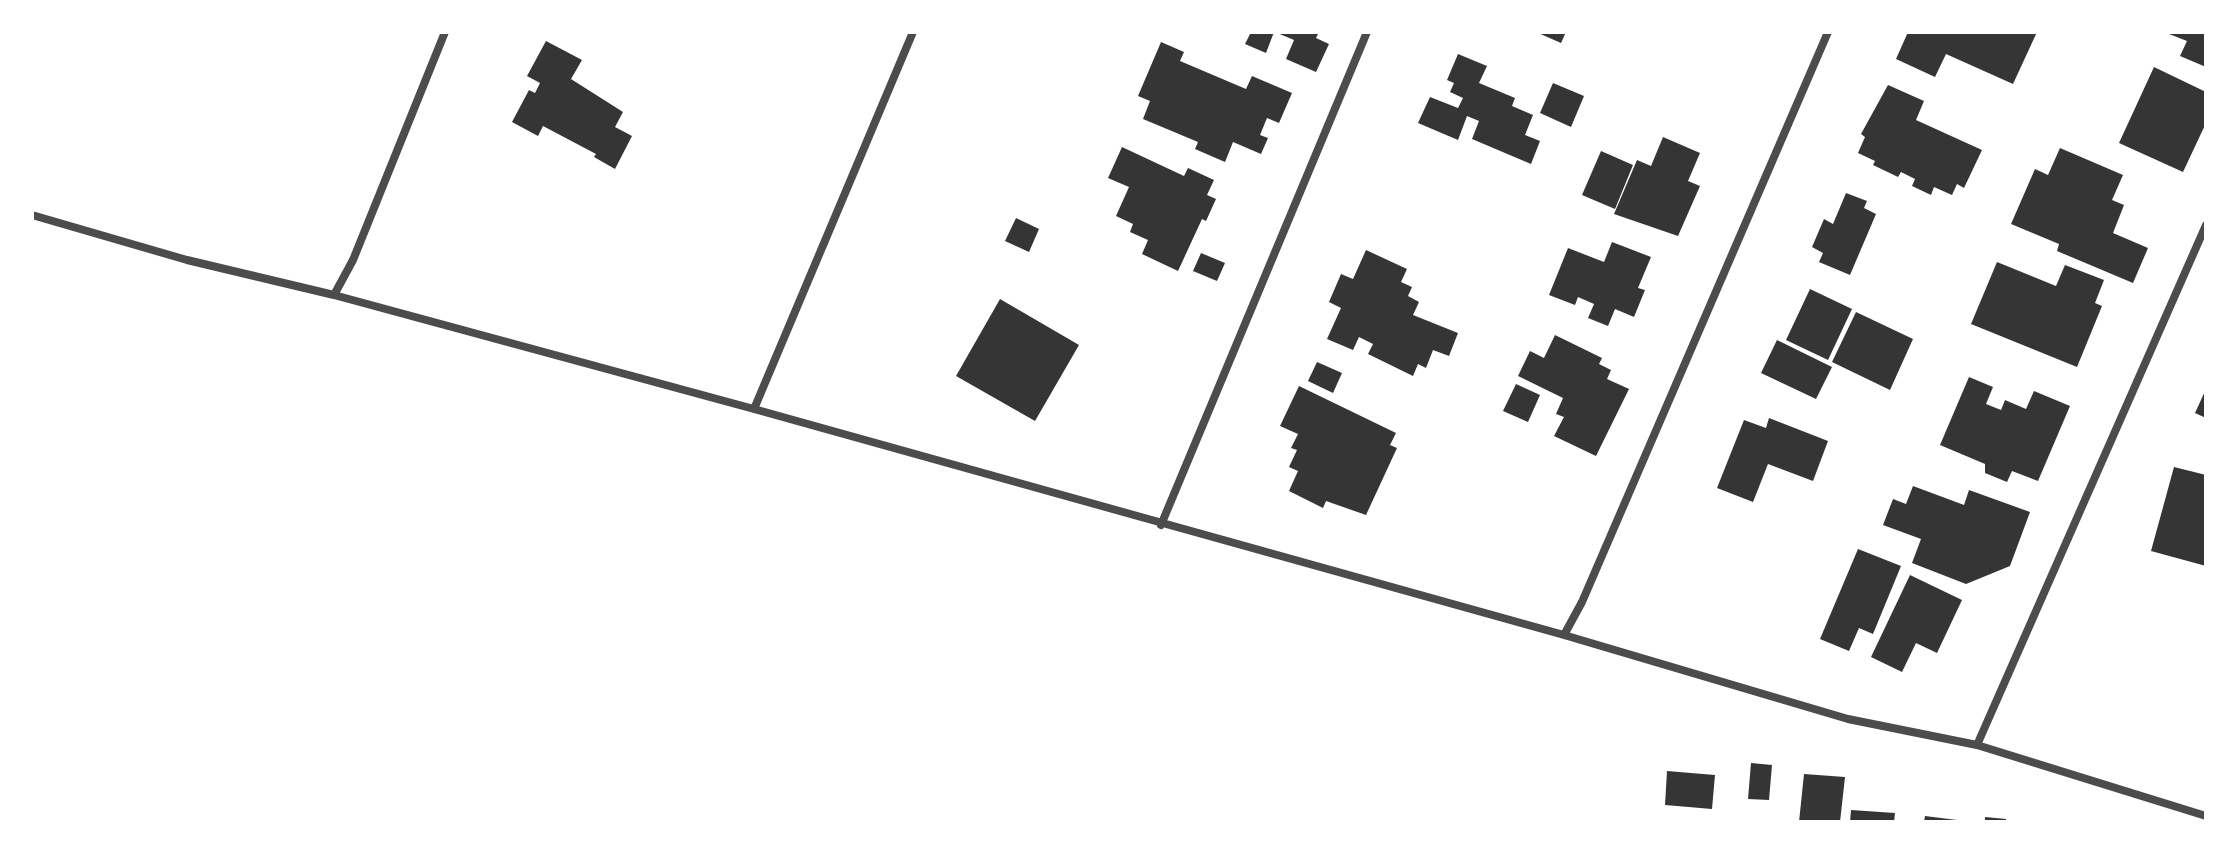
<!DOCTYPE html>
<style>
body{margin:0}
#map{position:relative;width:2238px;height:854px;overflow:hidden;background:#fff;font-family:Overpass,sans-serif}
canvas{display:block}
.frame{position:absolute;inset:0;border:34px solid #fff;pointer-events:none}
</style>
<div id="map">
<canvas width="2238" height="854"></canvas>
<div class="frame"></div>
</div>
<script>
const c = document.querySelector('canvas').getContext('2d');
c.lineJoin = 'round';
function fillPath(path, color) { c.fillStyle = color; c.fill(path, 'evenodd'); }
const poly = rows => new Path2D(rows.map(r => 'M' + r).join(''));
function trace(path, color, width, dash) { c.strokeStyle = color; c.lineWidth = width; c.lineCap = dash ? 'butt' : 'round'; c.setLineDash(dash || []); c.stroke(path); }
const building = poly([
 [1251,32,1274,32,1266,53,1245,44],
 [1275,32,1319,32,1316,38,1329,44,1316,72,1286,59,1294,40],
 [1536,32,1566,32,1561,43],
 [1908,32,2037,32,2013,84,1946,54,1935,77,1896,59],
 [2164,32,2206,32,2206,67,2180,56,2187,41],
 [546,41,582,60,571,79,623,112,615,127,632,136,615,169,594,157,596,154,543,126,538,136,512,122,529,90,535,93,540,83,527,76],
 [1161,42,1184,52,1180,61,1246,89,1252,76,1292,93,1279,123,1267,118,1260,135,1268,138,1261,154,1233,142,1225,162,1195,149,1198,142,1143,119,1150,101,1138,96],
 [1458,54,1487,66,1479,83,1515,98,1512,106,1533,115,1525,135,1540,141,1531,164,1472,139,1479,121,1467,116,1458,140,1418,123,1430,97,1458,108,1463,98,1450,92,1454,83,1447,80],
 [2154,67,2206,92,2206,123,2183,172,2119,143],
 [1553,83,1584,96,1571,127,1540,113],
 [1888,85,1924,101,1916,120,1982,150,1964,188,1957,184,1952,195,1934,187,1931,195,1912,186,1915,179,1901,172,1898,177,1873,165,1875,161,1858,153,1865,137,1861,134],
 [1663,137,1700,153,1688,181,1700,186,1678,236,1614,214,1637,160,1651,166],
 [1122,147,1184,176,1188,168,1214,180,1207,195,1216,199,1206,221,1202,219,1178,271,1142,254,1148,240,1130,232,1133,224,1116,216,1129,187,1108,178],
 [2060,148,2123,175,2112,200,2124,205,2113,233,2148,248,2133,283,2057,251,2059,244,2011,224,2035,169,2048,175],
 [1601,151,1633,165,1615,209,1582,195],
 [1846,193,1867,201,1864,208,1876,214,1850,275,1819,262,1823,253,1812,247,1824,219,1833,224],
 [1016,218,1039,229,1029,252,1005,241],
 [1612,242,1651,257,1638,288,1645,290,1634,317,1615,309,1608,326,1588,318,1594,304,1578,297,1575,305,1549,295,1568,248,1604,262],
 [1366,250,1407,269,1401,282,1412,287,1408,296,1419,302,1413,315,1458,333,1449,356,1433,350,1426,368,1418,364,1413,376,1368,354,1373,344,1359,337,1353,350,1327,339,1341,308,1329,302,1341,274,1353,279],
 [1201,253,1225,263,1217,281,1193,271],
 [1997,262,2056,286,2065,265,2104,280,2095,303,2102,306,2077,367,1971,324],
 [1810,289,1852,309,1828,360,1786,340],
 [1000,299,1079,345,1035,421,956,376],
 [1856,312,1913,339,1890,390,1832,362],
 [1555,335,1602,358,1599,364,1611,370,1607,379,1629,389,1596,456,1554,436,1564,417,1556,414,1563,398,1518,376,1530,351,1544,358],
 [1777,340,1832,367,1816,399,1761,373],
 [1317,362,1342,373,1333,393,1308,381],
 [1969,377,1993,387,1986,404,2001,410,2005,400,2026,409,2034,391,2070,406,2038,481,2012,471,2007,482,1985,473,1985,464,1940,445],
 [1516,384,1540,395,1528,422,1503,411],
 [1299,386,1396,433,1390,445,1397,448,1366,515,1326,501,1323,508,1289,491,1298,471,1289,467,1297,450,1291,448,1298,434,1280,426],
 [2206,389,2206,418,2195,413],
 [1769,418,1828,441,1813,481,1768,464,1753,502,1717,488,1744,420,1766,428],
 [2174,467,2206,475,2206,566,2151,551],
 [1913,486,1964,505,1969,490,2030,512,2010,566,1966,584,1912,563,1921,539,1883,525,1893,499,1906,504],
 [1858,549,1901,566,1873,634,1859,628,1849,651,1820,639],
 [1910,575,1962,600,1937,653,1916,643,1902,672,1871,657],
 [1751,763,1772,765,1769,800,1748,799],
 [1667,771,1715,775,1712,809,1665,805],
 [1804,774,1845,777,1840,822,1799,822],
 [1851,810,1895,813,1894,822,1850,822],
 [1925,816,1957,820,1957,822,1924,822],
 [1985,817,2006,819,2006,822,1985,822]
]);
const minor = poly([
 [32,215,187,260,334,295,754,409,1564,635,1848,719,1977,745,2206,816],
 [334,295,353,260,445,32],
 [754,409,913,32],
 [1161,525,1367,32],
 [1564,635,1582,602,1828,32],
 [1977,745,2206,225]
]);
fillPath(building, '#353535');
trace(minor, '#4c4c4c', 8);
</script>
